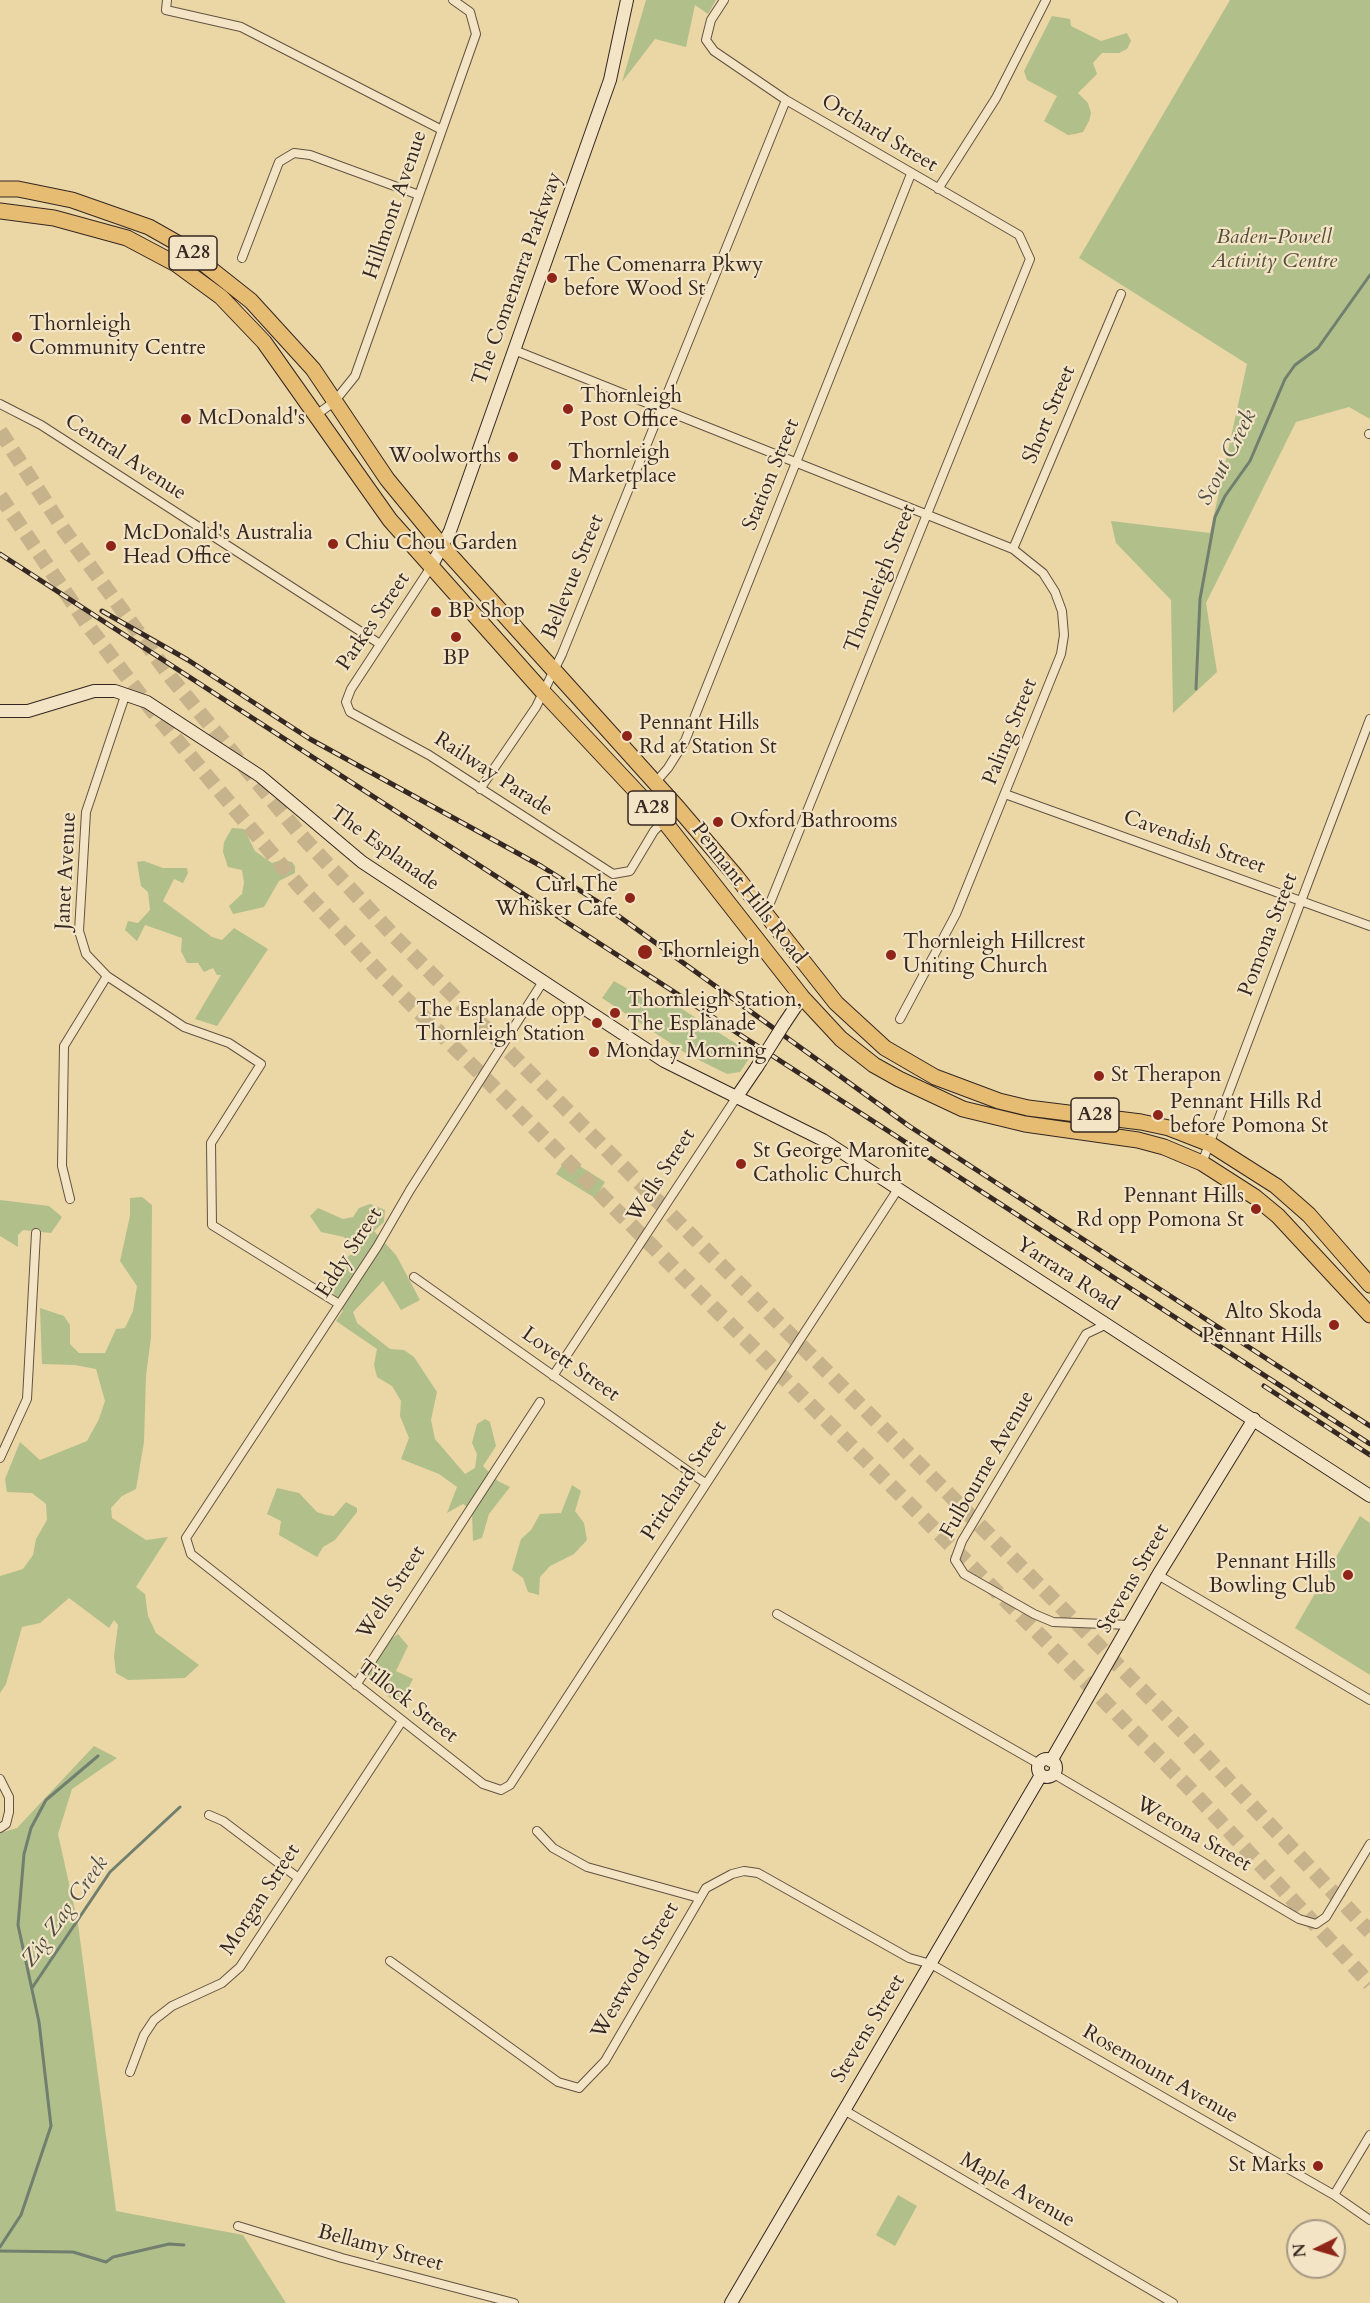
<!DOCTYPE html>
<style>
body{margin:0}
#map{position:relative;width:1370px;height:2303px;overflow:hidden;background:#ebd6a5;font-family:Cardo,serif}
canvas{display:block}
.north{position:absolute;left:1286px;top:2219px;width:60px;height:60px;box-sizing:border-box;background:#f2e4c4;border:2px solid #a69883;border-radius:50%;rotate:265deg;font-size:16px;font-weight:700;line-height:24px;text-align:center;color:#352721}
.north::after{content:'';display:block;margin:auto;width:21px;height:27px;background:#8f2418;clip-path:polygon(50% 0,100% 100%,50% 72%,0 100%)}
</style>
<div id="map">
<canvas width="1370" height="2303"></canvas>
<div class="north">N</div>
</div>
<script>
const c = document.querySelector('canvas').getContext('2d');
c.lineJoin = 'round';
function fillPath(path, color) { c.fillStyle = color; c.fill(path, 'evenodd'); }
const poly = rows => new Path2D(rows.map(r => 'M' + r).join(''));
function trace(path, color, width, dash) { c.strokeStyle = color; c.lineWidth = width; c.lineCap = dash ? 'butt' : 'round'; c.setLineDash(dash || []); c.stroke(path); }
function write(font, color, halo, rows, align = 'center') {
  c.font = font + ' Cardo,serif'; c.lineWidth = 4.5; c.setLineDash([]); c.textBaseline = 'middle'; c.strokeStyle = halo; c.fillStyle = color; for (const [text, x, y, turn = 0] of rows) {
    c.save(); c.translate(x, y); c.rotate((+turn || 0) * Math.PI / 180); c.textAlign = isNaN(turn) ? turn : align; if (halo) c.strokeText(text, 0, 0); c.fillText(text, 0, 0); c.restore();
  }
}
const green = poly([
 [646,0,716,0,708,14,695,5,686,47,655,39,622,82],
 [1230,0,1370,0,1370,419,1349,407,1296,422,1206,603,1217,672,1173,713,1171,600,1116,543,1111,521,1210,533,1247,364,1079,258],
 [1052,16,1070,19,1071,26,1101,41,1127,33,1131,41,1127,49,1119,53,1102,53,1093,63,1097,74,1078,93,1088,103,1091,113,1089,121,1083,132,1075,134,1068,135,1044,121,1057,96,1027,80,1024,71],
 [232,828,244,829,255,851,272,863,281,860,292,862,295,866,295,873,279,881,264,907,233,914,229,906,242,894,244,883,242,870,228,867,223,852,224,842],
 [144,861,163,868,187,868,188,873,183,883,174,879,163,901,212,937,222,940,234,928,268,949,217,1026,195,1019,221,975,217,975,213,968,204,972,198,963,187,963,181,951,182,938,145,925,137,941,125,930,128,921,138,923,150,910,148,892,141,886,137,862],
 [614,981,661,1008,668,1000,752,1054,740,1072,727,1074,687,1054,602,998],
 [567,1158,605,1182,595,1198,556,1174],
 [142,1197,152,1205,151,1337,146,1376,144,1442,136,1489,122,1496,111,1508,112,1518,146,1540,168,1537,136,1587,145,1594,148,1616,156,1633,199,1665,185,1678,128,1680,116,1673,114,1656,118,1625,114,1620,109,1628,69,1598,40,1623,22,1627,6,1684,0,1693,0,1576,23,1569,33,1555,36,1539,47,1520,46,1504,32,1493,7,1492,5,1479,20,1442,40,1460,87,1441,99,1419,105,1401,96,1369,75,1365,42,1364,40,1308,64,1316,70,1325,70,1344,79,1353,105,1353,116,1329,125,1328,133,1311,137,1286,120,1261,130,1216,130,1198],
 [0,1200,49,1206,62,1217,51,1233,23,1230,18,1235,18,1247,0,1236],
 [370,1204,385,1210,384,1222,374,1231,396,1255,420,1300,401,1310,383,1281,353,1312,357,1323,390,1349,404,1350,414,1357,437,1392,431,1420,435,1439,465,1474,475,1468,477,1454,472,1443,477,1424,485,1419,490,1422,496,1446,483,1466,498,1481,510,1487,489,1514,482,1538,473,1541,472,1514,468,1507,463,1504,447,1513,457,1487,439,1474,401,1459,409,1438,400,1416,401,1401,392,1386,377,1377,374,1365,377,1349,336,1321,343,1311,332,1290,344,1261,352,1253,350,1244,344,1237,321,1232,310,1216,318,1208,343,1219,353,1217,359,1208],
 [572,1485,581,1491,575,1511,584,1523,587,1540,574,1554,550,1566,540,1577,539,1595,528,1592,523,1578,512,1570,521,1539,531,1530,540,1514,561,1513],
 [277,1488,299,1493,317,1512,326,1515,334,1516,346,1502,357,1508,357,1512,335,1540,323,1547,317,1557,279,1535,281,1521,267,1514],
 [1360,1516,1370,1523,1370,1675,1295,1628],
 [398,1634,408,1646,396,1671,413,1679,399,1705,371,1682,369,1673,391,1639],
 [94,1746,117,1758,72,1789,58,1834,78,1924,116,2211,243,2235,286,2303,0,2303,0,1833,17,1828],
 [898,2195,917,2206,895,2246,876,2235]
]);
const stream = poly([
 [1196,689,1200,599,1215,517,1225,496,1250,461,1285,379,1295,365,1318,348,1370,275],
 [32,1988,110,1872,180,1807],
 [0,2247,21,2215,51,2126,39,2022,18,1925,24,1854,31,1828,46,1800,98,1756],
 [0,2251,73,2252,106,2262,113,2257,169,2244,184,2245]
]);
const highwayTunnel = poly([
 [0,431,64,530,172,679,299,833,393,935,1064,1610,1189,1738,1370,1932],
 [0,496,89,627,151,709,299,886,383,976,1033,1628,1194,1793,1370,1984]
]);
const street = poly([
 [167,0,166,10,241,27,442,130],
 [724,0,711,20,706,40,714,51,786,100,1019,235,1030,259,766,913],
 [938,189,996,98,1046,0],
 [242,258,279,162,294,153,310,155,419,195],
 [514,350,1013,549,1043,573,1055,592,1062,611,1064,635,1061,654,956,914,900,1019],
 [0,404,41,425,380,644],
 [316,415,334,402,355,376,476,34,470,12,453,0],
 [1369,434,1370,434],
 [1013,549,1121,294],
 [431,567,351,689,346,702,350,712,429,755,613,874,630,871,654,831,664,821],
 [126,693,86,812,79,931,86,954,107,976,184,1027,229,1043,261,1064,211,1143,212,1225,339,1304],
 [655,783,668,768,685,741,911,174],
 [480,789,536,707,562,654,786,100],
 [1005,794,1370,926],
 [544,980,410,1190,377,1247,186,1538,191,1554,483,1784,501,1790,510,1785,898,1189],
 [1202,1163,1370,719],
 [70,1199,62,1166,64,1046,107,976],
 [414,1277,705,1483],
 [1107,1324,1086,1334,962,1541,955,1560,964,1574,1034,1614,1053,1622,1130,1625],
 [553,1376,736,1098],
 [0,1458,27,1399,36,1233],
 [1158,1575,1370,1700],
 [777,1614,1039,1764],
 [356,1685,540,1402],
 [1054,1774,1299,1919,1316,1924,1326,1917,1370,1844],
 [0,1779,9,1797,9,1812,6,1824,0,1828],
 [209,1815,223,1821,297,1877],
 [537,1831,553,1848,587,1867,699,1898],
 [390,1961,558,2082,579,2088,605,2061,706,1888,732,1874,744,1871,758,1873,909,1958,931,1964,1334,2195,1370,2220],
 [130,2072,144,2035,154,2020,172,2006,222,1983,240,1967,402,1721],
 [844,2110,1173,2303],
 [1334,2195,1370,2135],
 [238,2226,342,2258,514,2303]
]);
const secondary = poly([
 [431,567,450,531,610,80,627,0],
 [0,711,28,711,94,691,115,691,147,702,260,776,362,862,664,1061,823,1140,1370,1496],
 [784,1024,802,997],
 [736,1098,757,1067],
 '1038 1768a9 9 0 1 1 18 0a9 9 0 1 1-18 0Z',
 [1051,1761,1158,1575,1254,1419],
 [731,2303,1041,1775]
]);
const highway = poly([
 [0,189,18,189,72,200,149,227,179,244,251,301,313,369,387,479,442,546,678,808,735,875,836,1003,885,1048,935,1077,999,1101,1028,1108,1141,1122,1169,1128,1210,1144,1276,1186,1309,1215,1370,1285],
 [0,211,54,218,127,238,176,264,221,297,264,342,390,520,543,692,664,821,802,997,841,1039,874,1065,899,1079,963,1109,1025,1124,1138,1140,1164,1147,1202,1163,1255,1197,1278,1216,1370,1315]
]);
const rail = poly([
 [0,554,1370,1444],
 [102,611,188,660,310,739,541,866,606,907,909,1126,1370,1426],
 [1264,1386,1370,1455]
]);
const secondaryBridge = poly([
 [757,1067,784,1024]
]);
const markers = [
 [552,278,6,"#8f2418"],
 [17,337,6,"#8f2418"],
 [568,409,6,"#8f2418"],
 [186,419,6,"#8f2418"],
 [513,457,6,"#8f2418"],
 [556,465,6,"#8f2418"],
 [333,544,6,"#8f2418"],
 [111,546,6,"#8f2418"],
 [436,612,6,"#8f2418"],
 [456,637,6,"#8f2418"],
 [627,736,6,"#8f2418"],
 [718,822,6,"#8f2418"],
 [630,898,6,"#8f2418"],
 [645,952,8,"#8f2418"],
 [891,955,6,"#8f2418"],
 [615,1013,6,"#8f2418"],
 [597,1023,6,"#8f2418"],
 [594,1052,6,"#8f2418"],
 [1099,1076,6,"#8f2418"],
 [1158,1115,6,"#8f2418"],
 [741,1164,6,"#8f2418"],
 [1256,1209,6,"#8f2418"],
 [1334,1325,6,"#8f2418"],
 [1348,1575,6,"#8f2418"],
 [1318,2166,6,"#8f2418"]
];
const shields = [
 [193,253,48],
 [652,808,48],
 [1095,1115,48]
];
const shieldNames = [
 ["A28",193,253],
 ["A28",652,808],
 ["A28",1095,1115]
];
const streetNames = [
 ["Orchard Street",879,134,31],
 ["Hillmont Avenue",396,205,-71],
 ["The Comenarra Parkway",518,279,-70],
 ["Short Street",1050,415,-67],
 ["Central Avenue",125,458,33],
 ["Station Street",772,475,-68],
 ["Bellevue Street",574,577,-68],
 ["Thornleigh Street",881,579,-68],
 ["Parkes Street",374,622,-56],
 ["Paling Street",1011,732,-68],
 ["Railway Parade",493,775,33],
 ["Cavendish Street",1194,843,20],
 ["The Esplanade",384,849,36],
 ["Janet Avenue",67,871,-87],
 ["Pennant Hills Road",748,894,52],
 ["Pomona Street",1269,935,-69],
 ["Wells Street",662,1176,-57],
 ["Eddy Street",350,1253,-57],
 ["Yarrara Road",1067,1275,33],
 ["Lovett Street",570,1365,35],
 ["Fulbourne Avenue",988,1465,-60],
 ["Pritchard Street",685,1481,-57],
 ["Stevens Street",1134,1579,-60],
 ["Wells Street",392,1593,-57],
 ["Tillock Street",407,1702,38],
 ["Werona Street",1193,1835,30],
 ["Morgan Street",261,1900,-57],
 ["Westwood Street",636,1971,-60],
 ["Stevens Street",869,2029,-59],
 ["Rosemount Avenue",1160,2075,30],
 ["Maple Avenue",1017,2191,30],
 ["Bellamy Street",380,2249,15]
];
const parkNames = [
 ["Baden-Powell",1274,238],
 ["Activity Centre",1274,262]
];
const poiNames = [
 ["The Comenarra Pkwy",564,266],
 ["before Wood St",564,290],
 ["Thornleigh",29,325],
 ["Community Centre",29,349],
 ["Thornleigh",580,397],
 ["Post Office",580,421],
 ["McDonald's",198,419],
 ["Thornleigh",568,453],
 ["Marketplace",568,477],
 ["Woolworths",501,457,"right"],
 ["McDonald's Australia",123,534],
 ["Head Office",123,558],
 ["Chiu Chou Garden",345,544],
 ["BP Shop",448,612],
 ["BP",456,659,"center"],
 ["Pennant Hills",639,724],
 ["Rd at Station St",639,748],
 ["Oxford Bathrooms",730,822],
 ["Curl The",618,886,"right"],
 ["Whisker Cafe",618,910,"right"],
 ["Thornleigh Hillcrest",903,943],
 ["Uniting Church",903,967],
 ["Thornleigh",658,952],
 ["Thornleigh Station,",627,1001],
 ["The Esplanade",627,1025],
 ["The Esplanade opp",585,1011,"right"],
 ["Thornleigh Station",585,1035,"right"],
 ["Monday Morning",606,1052],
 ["St Therapon",1111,1076],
 ["Pennant Hills Rd",1170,1103],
 ["before Pomona St",1170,1127],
 ["St George Maronite",753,1152],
 ["Catholic Church",753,1176],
 ["Pennant Hills",1244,1197,"right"],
 ["Rd opp Pomona St",1244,1221,"right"],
 ["Alto Skoda",1322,1313,"right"],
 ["Pennant Hills",1322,1337,"right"],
 ["Pennant Hills",1336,1563,"right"],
 ["Bowling Club",1336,1587,"right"],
 ["St Marks",1306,2166,"right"]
];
const waterNames = [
 ["Scout Creek",1228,458,-63],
 ["Zig Zag Creek",66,1912,-54]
];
fillPath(green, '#b1bf8b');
trace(stream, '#717f6f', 3);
trace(highwayTunnel, '#c7b38b', 15, [15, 8]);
trace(street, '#625342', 10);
trace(secondary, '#352721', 14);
trace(highway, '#352721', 17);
trace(street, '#f2e4c4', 8);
trace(secondary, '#f2e4c4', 12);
trace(highway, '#e6bb72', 15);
trace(rail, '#352721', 5);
trace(rail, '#f2e4c4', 3, [9]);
trace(secondaryBridge, '#352721', 14, []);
trace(secondaryBridge, '#f2e4c4', 12);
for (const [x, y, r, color] of markers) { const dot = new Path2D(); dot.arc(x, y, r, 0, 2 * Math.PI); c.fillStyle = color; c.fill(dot); trace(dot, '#f2e4c4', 2); }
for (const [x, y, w] of shields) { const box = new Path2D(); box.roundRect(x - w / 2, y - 17, w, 34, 4.5); c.fillStyle = '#f2e4c4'; c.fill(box); trace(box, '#352721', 1.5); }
write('bold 20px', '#352721', null, shieldNames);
write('21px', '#352721', '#f2e4c4', streetNames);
write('italic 21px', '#544d3c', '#f2e4c4', parkNames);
write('21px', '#352721', '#f2e4c4', poiNames, 'left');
write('italic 22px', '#4e4c42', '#f2e4c4', waterNames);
</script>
